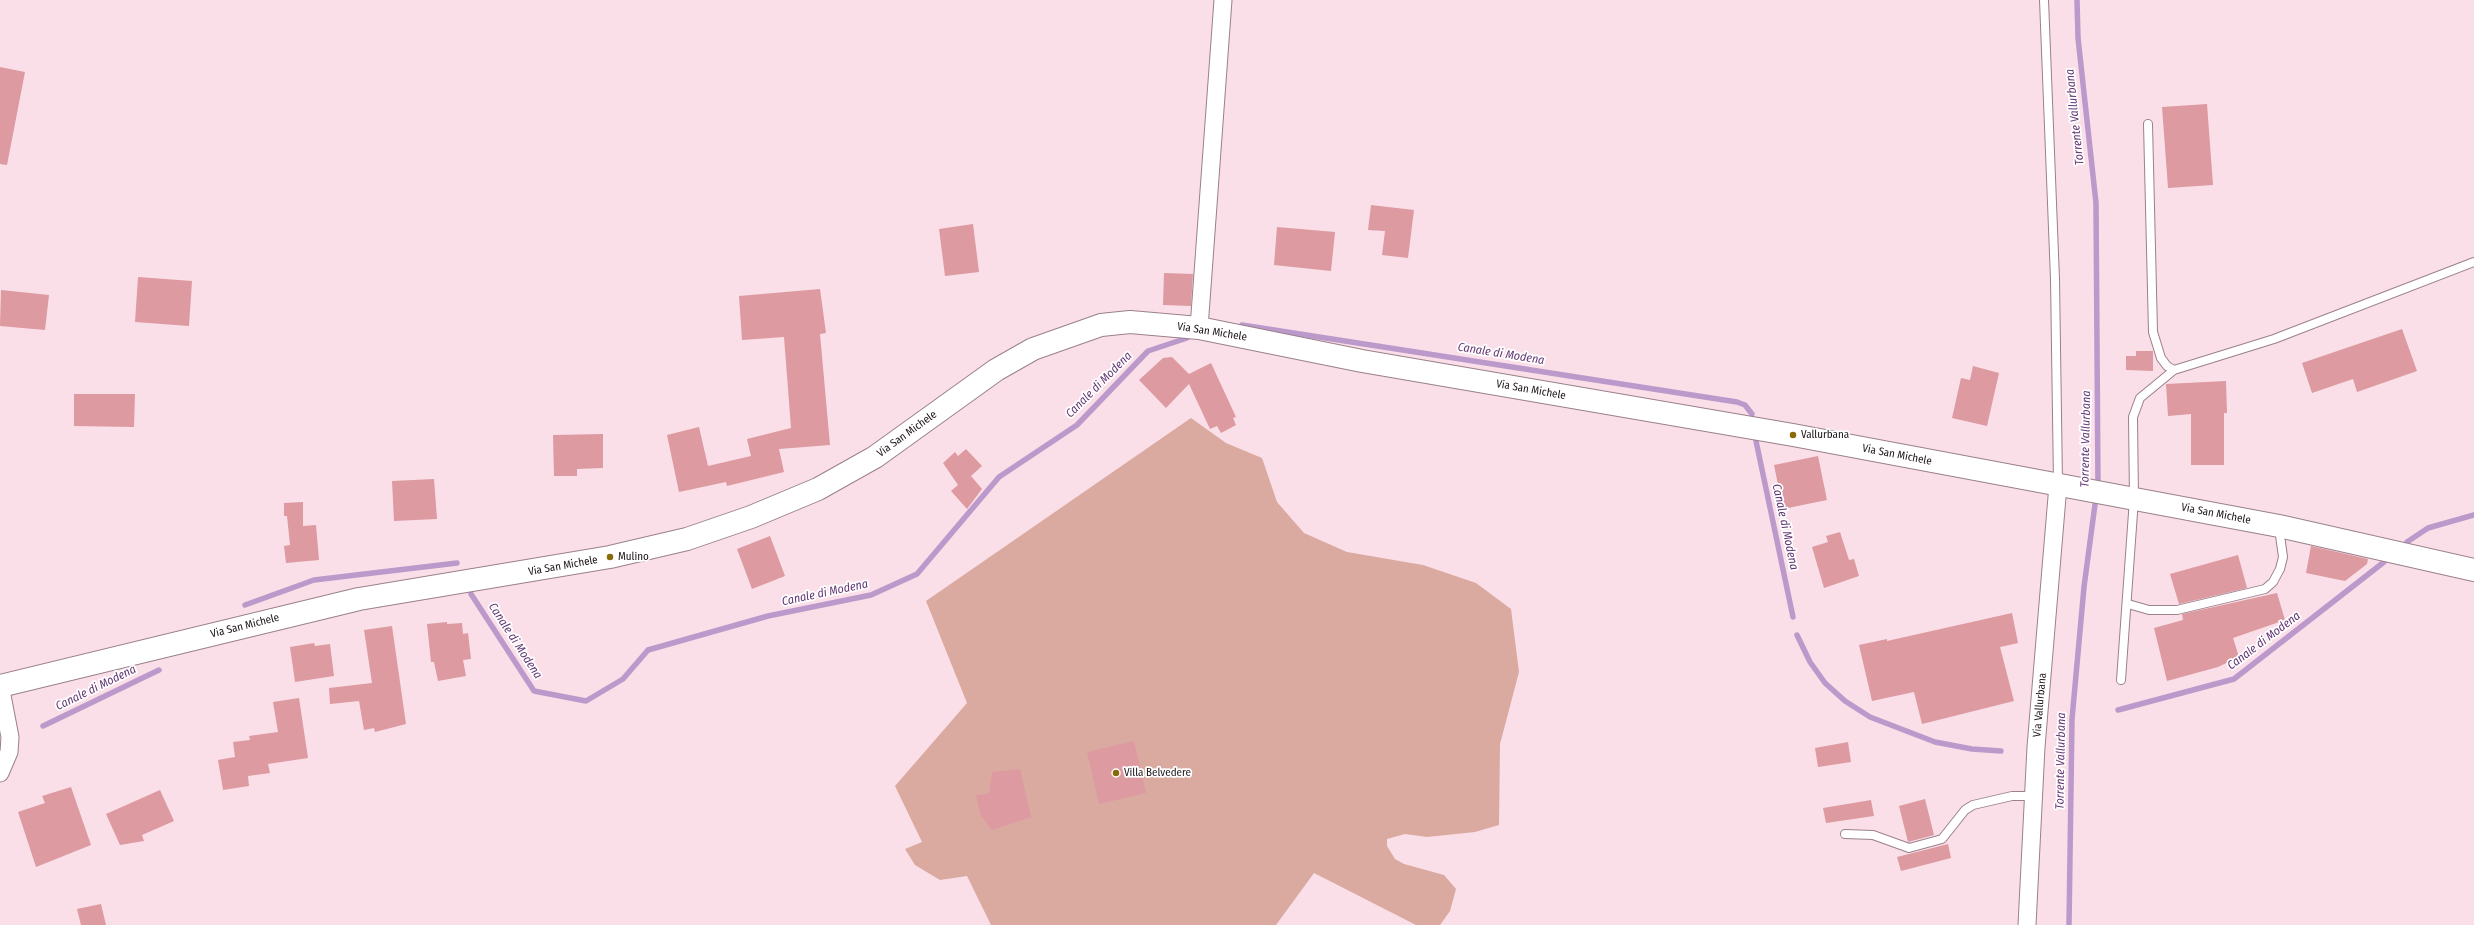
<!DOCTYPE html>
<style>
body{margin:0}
canvas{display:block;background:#fadee8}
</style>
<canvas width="2474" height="925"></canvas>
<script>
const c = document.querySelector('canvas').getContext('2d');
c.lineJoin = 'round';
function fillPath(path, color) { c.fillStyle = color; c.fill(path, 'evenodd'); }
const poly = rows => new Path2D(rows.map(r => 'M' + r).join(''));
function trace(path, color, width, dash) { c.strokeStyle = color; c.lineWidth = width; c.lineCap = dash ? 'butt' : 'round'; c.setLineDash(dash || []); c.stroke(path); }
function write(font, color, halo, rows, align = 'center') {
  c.font = font + ' "Fira Sans Condensed",sans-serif'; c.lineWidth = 3.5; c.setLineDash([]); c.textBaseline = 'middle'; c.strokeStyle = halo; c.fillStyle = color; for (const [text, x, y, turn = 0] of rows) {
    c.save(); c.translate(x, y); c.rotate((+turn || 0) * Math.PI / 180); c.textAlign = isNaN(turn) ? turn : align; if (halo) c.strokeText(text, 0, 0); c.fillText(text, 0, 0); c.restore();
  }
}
const green = poly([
 [1191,418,1226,443,1262,458,1277,502,1304,533,1347,552,1423,565,1476,583,1511,609,1519,672,1500,744,1499,825,1475,832,1427,837,1405,834,1387,839,1387,846,1395,859,1404,864,1444,875,1456,889,1450,911,1440,925,1416,925,1314,873,1276,925,991,925,967,876,940,880,915,865,905,849,922,842,895,786,967,703,926,601]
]);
const stream = poly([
 [2077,0,2078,38,2096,203,2098,488],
 [1242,325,1737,402,1745,405,1752,414],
 [1756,441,1793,617],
 [2407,542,2428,528,2474,515],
 [471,594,534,691,586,701,623,679,648,650,768,616,871,595,917,574,999,477,1077,425,1148,351,1187,338],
 [245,605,314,580,457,563],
 [1797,635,1810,662,1825,683,1845,701,1870,717,1935,742,1972,749,2001,751],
 [2118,710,2234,679,2384,562],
 [43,726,159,670],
 [2069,925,2072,719,2084,587,2096,497]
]);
const building = poly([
 [0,67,25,72,7,165,0,164],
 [2207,104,2213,185,2168,188,2162,107],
 [1371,205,1414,210,1408,258,1382,255,1385,231,1368,230],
 [973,224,979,272,945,276,939,229],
 [1277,227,1335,232,1331,271,1274,265],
 [1164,273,1193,274,1191,306,1163,305],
 [138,277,192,281,189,326,135,322],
 [820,289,826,333,820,334,830,445,779,449,784,472,727,486,726,482,679,492,667,435,699,427,708,466,751,456,747,439,791,428,784,337,742,340,739,296],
 [1,290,49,295,45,330,0,326],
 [2402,329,2417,371,2357,392,2353,379,2312,393,2302,363],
 [2136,351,2153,351,2153,371,2126,370,2126,356,2136,356],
 [1172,357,1189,374,1211,363,1236,417,1233,418,1236,425,1221,433,1217,426,1210,429,1189,384,1166,408,1139,380,1163,358],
 [1973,366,1999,373,1987,426,1952,418,1961,378,1970,380],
 [2226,381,2227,413,2224,413,2224,465,2191,465,2191,414,2168,416,2166,384],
 [74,394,135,394,134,427,74,426],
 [603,434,603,468,577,469,577,476,554,476,553,435],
 [966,449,982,466,971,476,982,489,967,509,951,491,958,485,943,463,955,452,958,456],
 [1818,456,1827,500,1783,509,1774,465],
 [434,479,437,519,394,521,392,481],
 [303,502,303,526,316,525,319,560,286,563,284,546,290,545,287,516,284,516,284,503],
 [1840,532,1849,560,1854,559,1859,576,1824,588,1812,547,1828,542,1826,536],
 [770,536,785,576,752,589,737,549],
 [2311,546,2368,559,2367,564,2345,581,2306,573],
 [2238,555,2247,588,2179,604,2170,574],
 [2277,593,2285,620,2233,638,2239,657,2218,667,2167,681,2154,628,2183,620,2182,614],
 [2012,613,2018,643,2000,647,2014,701,1922,724,1914,692,1872,701,1859,645,1887,639,1887,641],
 [447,622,447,624,462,623,463,634,468,633,471,659,463,660,466,676,438,681,434,662,431,662,427,624],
 [392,626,406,724,375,732,374,728,364,730,359,701,330,704,329,688,372,683,364,630],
 [314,643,315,646,330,644,334,676,295,682,290,647],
 [299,698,308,758,268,764,270,773,248,776,249,786,223,790,218,760,235,757,233,742,250,740,249,736,278,732,273,702],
 [1134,741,1146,793,1099,804,1087,752],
 [1848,742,1851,762,1818,767,1815,748],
 [1020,769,1031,817,992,830,981,816,976,795,989,794,992,772],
 [71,787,91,845,36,867,18,812,45,803,42,796],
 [160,790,174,821,142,835,144,841,120,845,106,814],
 [1925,799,1934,835,1908,842,1899,806],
 [1871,800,1874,816,1826,823,1823,808],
 [1948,844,1951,858,1901,871,1897,857],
 [101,904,106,925,81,925,77,909]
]);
const service = poly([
 [2044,0,2055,279,2058,483],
 [2148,124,2153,332,2161,358,2167,366,2174,370],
 [2128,604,2149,610,2177,610,2265,589,2273,582,2280,569,2283,557,2279,528],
 [2121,680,2134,499,2133,417,2140,398,2174,370,2274,339,2474,262],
 [1845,834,1873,835,1909,848,1942,839,1965,810,1973,805,2012,796,2033,796]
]);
const minor = poly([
 [1199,328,1223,0],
 [0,685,10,737,9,752,0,773],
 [2027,925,2036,747,2058,485]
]);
const secondary = poly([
 [0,686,359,599,610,557,687,539,751,517,818,489,875,457,996,370,1033,349,1101,325,1130,322,1199,328,1362,361,1793,435,2279,526,2474,570]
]);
const markers = [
 [1793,435,4,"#886b08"],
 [610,557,4,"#886b08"],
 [1116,773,4,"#886b08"]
];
const streetNames = [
 ["Via San Michele",1212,332,9],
 ["Via San Michele",1531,390,10],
 ["Via San Michele",907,434,-36],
 ["Via San Michele",1897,455,11],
 ["Via San Michele",2216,514,11],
 ["Via San Michele",563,566,-10],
 ["Via San Michele",245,626,-14],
 ["Via Vallurbana",2040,705,-85]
];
const poiNames = [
 ["Vallurbana",1801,435],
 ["Mulino",618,557],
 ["Villa Belvedere",1124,773]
];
const waterNames = [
 ["Torrente Vallurbana",2075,117,-96],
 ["Canale di Modena",1501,354,9],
 ["Canale di Modena",1099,385,-45],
 ["Torrente Vallurbana",2086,439,-89],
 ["Canale di Modena",1785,527,78],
 ["Canale di Modena",825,593,-12],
 ["Canale di Modena",515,641,57],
 ["Canale di Modena",2264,641,-37],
 ["Canale di Modena",96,688,-26],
 ["Torrente Vallurbana",2061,761,-89]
];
fillPath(green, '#daaaa0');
trace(stream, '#bc99cb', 5.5);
fillPath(building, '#dd9aa1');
trace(service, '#9a818b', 10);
trace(minor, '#9a818b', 19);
trace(secondary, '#9a818b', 24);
trace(service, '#fff', 8);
trace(minor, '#fff', 17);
trace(secondary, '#fff', 22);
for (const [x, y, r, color] of markers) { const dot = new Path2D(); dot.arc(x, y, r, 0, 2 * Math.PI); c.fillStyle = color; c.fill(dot); trace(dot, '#fff', 1.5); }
write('11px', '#1e1519', '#fff', streetNames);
write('11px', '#1e1519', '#fff', poiNames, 'left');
write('italic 12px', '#633774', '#fff', waterNames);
</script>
